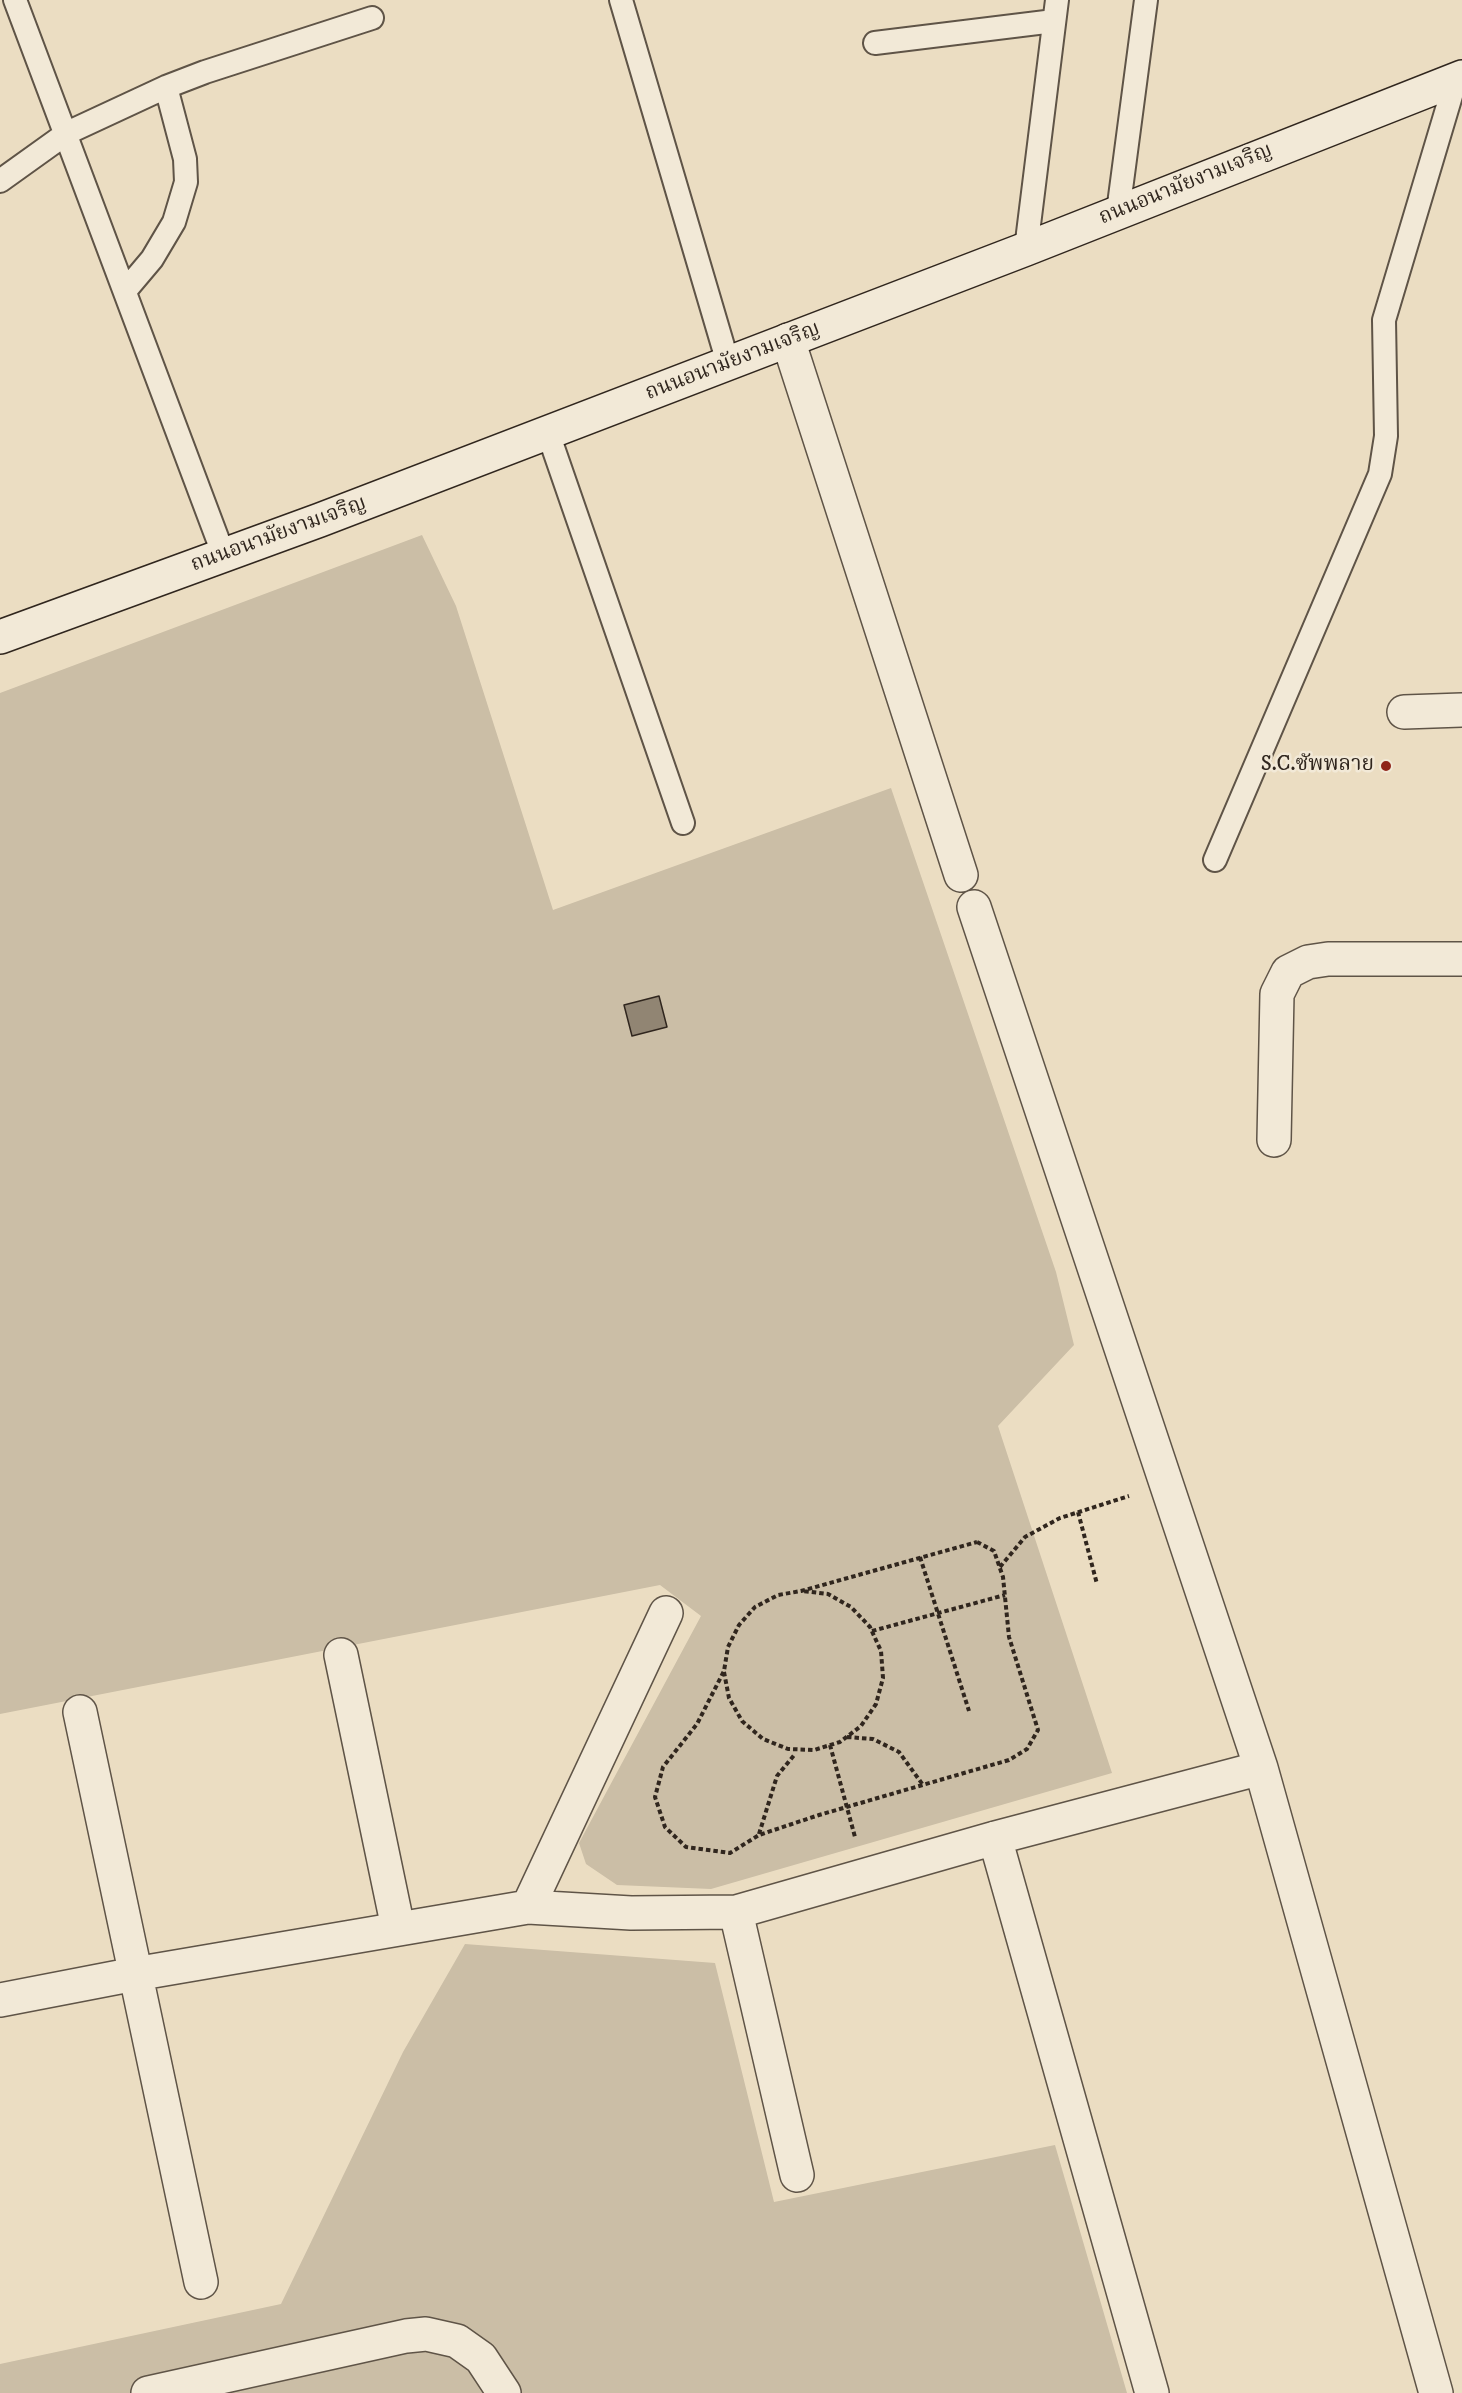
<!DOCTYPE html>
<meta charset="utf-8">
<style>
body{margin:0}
canvas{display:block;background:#ebddc2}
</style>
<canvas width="1462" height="2393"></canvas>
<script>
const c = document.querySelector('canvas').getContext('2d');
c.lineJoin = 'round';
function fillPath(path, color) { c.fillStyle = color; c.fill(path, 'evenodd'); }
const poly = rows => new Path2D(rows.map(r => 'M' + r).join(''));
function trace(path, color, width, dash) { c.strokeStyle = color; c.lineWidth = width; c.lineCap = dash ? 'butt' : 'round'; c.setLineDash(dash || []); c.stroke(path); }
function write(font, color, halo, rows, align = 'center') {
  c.font = font + ' "IM FELL DW Pica","Noto Serif Thai",serif'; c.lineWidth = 5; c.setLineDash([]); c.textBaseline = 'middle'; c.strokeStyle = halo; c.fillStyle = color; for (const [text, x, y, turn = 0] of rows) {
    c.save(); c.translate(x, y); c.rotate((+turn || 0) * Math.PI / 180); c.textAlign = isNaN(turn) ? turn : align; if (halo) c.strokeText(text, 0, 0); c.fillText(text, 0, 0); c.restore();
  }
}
const green = poly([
 [422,535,456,606,553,910,891,788,1056,1272,1074,1345,998,1426,1112,1773,711,1889,617,1885,586,1864,579,1843,701,1616,660,1585,0,1714,0,693],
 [465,1944,715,1963,774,2202,1055,2145,1127,2393,0,2393,0,2364,281,2304,403,2052]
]);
const building = poly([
 [659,996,667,1027,632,1036,624,1005,659,996]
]);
const path = poly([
 [1078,1512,1097,1584],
 [977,1542,994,1551,1003,1577,1009,1637,1038,1730,1027,1749,1009,1760,819,1815,759,1835,730,1853,686,1847,665,1827,655,1797,663,1767,697,1724,724,1671,728,1647,739,1625,755,1607,778,1595,801,1591,977,1542],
 [920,1557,969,1711],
 [1000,1567,1025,1537,1060,1518,1129,1496],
 [872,1631,1005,1595],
 [724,1672,729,1698,742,1721,763,1739,788,1749,814,1750,840,1742,861,1726,876,1704,883,1678,881,1651,870,1627,851,1607,828,1594,803,1591],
 [847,1737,873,1739,899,1752,923,1785],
 [830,1745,855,1837],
 [759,1834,777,1776,795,1754]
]);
const lane = poly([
 [15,0,224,556],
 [621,0,728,363],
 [875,43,1054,21],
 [0,181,67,133,166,87,205,72,372,18],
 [1118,212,1146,0],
 [1026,249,1057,0],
 [125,291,152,259,174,222,186,182,185,159,166,87],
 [548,433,683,823],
 [1215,860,1380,474,1386,436,1384,320,1456,79]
]);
const street = poly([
 [788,340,961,875],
 [1404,712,1462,710],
 [974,907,1261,1768,1436,2393],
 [1274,1140,1277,994,1288,972,1308,962,1328,959,1462,959],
 [341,1655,398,1928],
 [80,1712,201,2282],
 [995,1838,1152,2393],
 [528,1907,666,1613],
 [736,1912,797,2175],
 [0,2000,135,1974,528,1907,631,1913,736,1912,995,1838,1261,1768],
 [148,2393,406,2336,426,2334,457,2341,481,2358,504,2393]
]);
const secondary = poly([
 [0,637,320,520,1026,249,1462,77]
]);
const markers = [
 [1386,766,6,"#8f2418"]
];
const streetNames = [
 ["ถนนอนามัยงามเจริญ",1186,185,-22],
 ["ถนนอนามัยงามเจริญ",733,362,-21],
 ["ถนนอนามัยงามเจริญ",279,535,-20]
];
const poiNames = [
 ["S.C.ซัพพลาย",1374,766]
];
fillPath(green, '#cbbea6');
fillPath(building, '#918573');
trace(building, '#30261e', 1.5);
trace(lane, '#5f5447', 26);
trace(street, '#5f5447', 36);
trace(secondary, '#30261e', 36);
trace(path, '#30261e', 4, [4.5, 3]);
trace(lane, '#f2e9d7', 22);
trace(street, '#f2e9d7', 33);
trace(secondary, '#f2e9d7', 33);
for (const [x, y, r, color] of markers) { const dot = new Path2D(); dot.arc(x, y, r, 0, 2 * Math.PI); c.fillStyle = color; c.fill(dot); trace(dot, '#f2e9d7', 2); }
write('21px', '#30261e', '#f2e9d7', streetNames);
write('21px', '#30261e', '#f2e9d7', poiNames, 'right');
</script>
